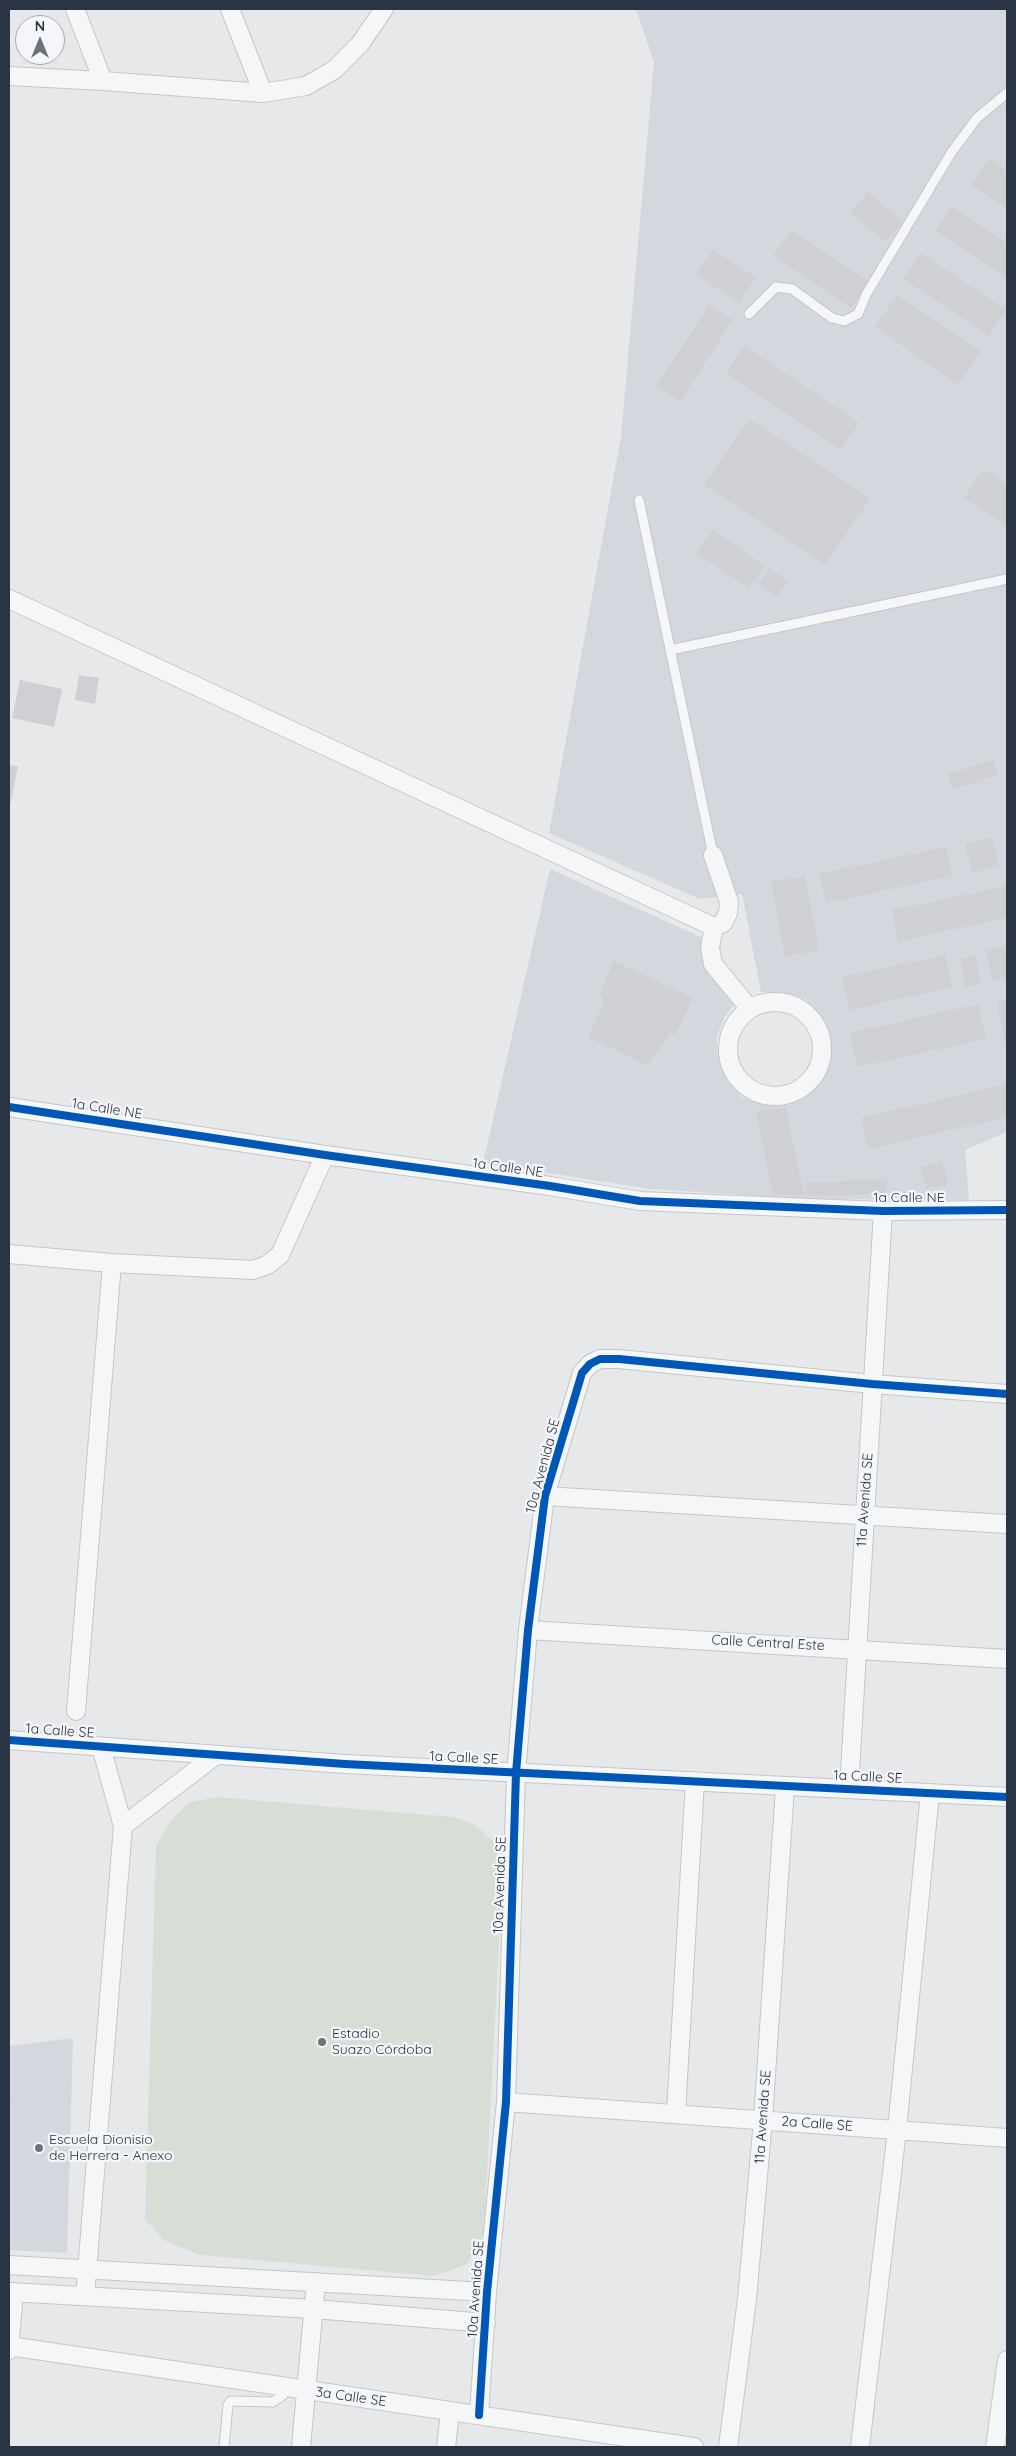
<!DOCTYPE html>
<meta charset="utf-8">
<style>
body{margin:0}
#map{position:relative;width:1016px;height:2456px;overflow:hidden;background:#e6e8ea;font-family:Quicksand,sans-serif}
canvas{display:block}
.frame{position:absolute;inset:0;border:10px solid #2b3445;pointer-events:none}
.north{position:absolute;left:15px;top:15px;width:50px;height:50px;box-sizing:border-box;background:#f4f6f9;border:1px solid #a4a8b1;border-radius:50%;rotate:0deg;font-size:14px;font-weight:700;line-height:20px;text-align:center;color:#2b3445}
.north::after{content:'';display:block;margin:auto;width:18px;height:22px;background:#6c737f;clip-path:polygon(50% 0,100% 100%,50% 72%,0 100%)}
</style>
<div id="map">
<canvas width="1016" height="2456"></canvas>
<div class="frame"></div>
<div class="north">N</div>
</div>
<script>
const c = document.querySelector('canvas').getContext('2d');
c.lineJoin = 'round';
function fillPath(path, color) { c.fillStyle = color; c.fill(path, 'evenodd'); }
const poly = rows => new Path2D(rows.map(r => 'M' + r).join(''));
function trace(path, color, width, dash) { c.strokeStyle = color; c.lineWidth = width; c.lineCap = dash ? 'butt' : 'round'; c.setLineDash(dash || []); c.stroke(path); }
function write(font, color, halo, rows, align = 'center') {
  c.font = font + ' Quicksand,sans-serif'; c.lineWidth = 4.5; c.setLineDash([]); c.textBaseline = 'middle'; c.strokeStyle = halo; c.fillStyle = color; for (const [text, x, y, turn = 0] of rows) {
    c.save(); c.translate(x, y); c.rotate((+turn || 0) * Math.PI / 180); c.textAlign = isNaN(turn) ? turn : align; if (halo) c.strokeText(text, 0, 0); c.fillText(text, 0, 0); c.restore();
  }
}
const built = poly([
 [636,9,1007,9,1007,1132,965,1150,969,1200,807,1199,651,1189,483,1163,550,869,714,943,734,1005,725,1016,717,1036,718,1056,727,1078,742,1098,759,1102,790,1105,814,1088,830,1066,830,1044,821,1016,806,999,782,992,761,992,742,894,700,899,549,833,621,437,654,62],
 [73,2038,67,2253,9,2250,9,2046]
]);
const green = poly([
 [216,1797,453,1817,474,1824,493,1841,503,1864,484,2233,467,2264,434,2276,200,2255,164,2240,145,2219,156,1846,171,1820,188,1803]
]);
const building = poly([
 [989,158,1007,170,1007,209,971,184],
 [868,192,902,222,885,242,851,212],
 [952,207,1007,243,1007,278,936,231],
 [791,230,869,282,851,308,773,256],
 [713,250,756,277,739,303,696,275],
 [920,253,1006,310,989,336,903,279],
 [897,295,980,351,958,384,875,327],
 [709,305,733,320,680,401,657,386],
 [744,346,859,423,841,450,726,373],
 [749,419,870,499,825,565,704,485],
 [983,469,1007,484,1007,526,964,498],
 [713,530,765,566,749,588,697,553],
 [769,568,788,581,777,596,759,584],
 [79,675,99,678,95,704,75,700],
 [20,680,62,689,54,727,12,718],
 [993,760,998,775,953,790,948,774],
 [9,765,18,766,10,806,9,806],
 [992,838,999,866,972,873,965,844],
 [946,847,952,876,826,903,819,874],
 [805,876,819,950,785,957,771,882],
 [1007,886,1007,918,898,941,892,910],
 [1007,946,1007,977,993,980,986,951],
 [945,955,952,987,850,1010,842,977],
 [976,956,981,984,965,987,960,958],
 [614,961,693,998,675,1035,671,1033,647,1065,588,1037,604,1002,600,993],
 [1007,1000,1007,1049,1006,1049,997,1002],
 [978,1004,986,1039,857,1067,850,1033],
 [1007,1084,1007,1117,868,1149,861,1118],
 [786,1108,804,1195,773,1195,756,1111],
 [942,1161,948,1184,926,1189,920,1167],
 [887,1180,887,1194,807,1196,807,1182],
 [9,2091,12,2103,9,2103]
]);
const service = poly([
 [749,314,776,287,792,289,832,318,844,321,858,314,867,293,951,153,977,118,1007,93],
 [639,500,713,855],
 [670,650,1007,579],
 [224,2447,228,2405,231,2401,273,2402,283,2395,284,2387]
]);
const minor = poly([
 [75,9,103,81],
 [230,9,263,93],
 [9,76,103,81,263,93,306,86,334,70,360,44,384,9],
 [9,599,714,927],
 [713,855,729,902,728,913,723,923,714,927,710,947,713,964,750,1009],
 '728 1049a47 47 0 1 1 94 0a47 47 0 1 1-94 0Z',
 [9,1107,325,1155,550,1186,640,1201,883,1211,1007,1210],
 [9,1254,112,1263,253,1270,267,1265,280,1255,325,1155],
 [545,1496,1007,1524],
 [528,1630,1007,1659],
 [76,1711,112,1263],
 [9,1740,345,1764,1007,1797],
 [849,1789,883,1211],
 [123,1826,216,1755],
 [506,2102,1007,2138],
 [676,2114,695,1781],
 [9,2265,487,2292],
 [9,2292,314,2309,486,2323],
 [85,2296,123,1826,101,1747],
 [9,2346,694,2447],
 [9,2350,14,2292],
 [479,2415,487,2292,506,2102,516,1773,528,1630,545,1496,582,1373,590,1364,600,1359,619,1359,872,1384,1007,1394],
 [301,2447,316,2282],
 [446,2447,450,2412],
 [728,2447,747,2299,763,2120,785,1787],
 [860,2447,897,2130,930,1793],
 [995,2447,1007,2360]
]);
const cycleway = poly([
 [9,1107,325,1155,550,1186,640,1201,883,1211,1007,1210],
 [9,1740,345,1764,1007,1797],
 [479,2415,487,2292,506,2102,516,1773,528,1630,545,1496,582,1373,590,1364,600,1359,619,1359,872,1384,1007,1394]
]);
const markers = [
 [322,2042,5,"#6c737f"],
 [39,2148,5,"#6c737f"]
];
const streetNames = [
 ["1a Calle NE",107,1109,9],
 ["1a Calle NE",508,1168,8],
 ["1a Calle NE",909,1198],
 ["10a Avenida SE",543,1466,-75],
 ["11a Avenida SE",865,1500,-86],
 ["Calle Central Este",768,1643,3],
 ["1a Calle SE",60,1731,4],
 ["1a Calle SE",464,1758,3],
 ["1a Calle SE",868,1777,3],
 ["10a Avenida SE",500,1885,-88],
 ["11a Avenida SE",763,2117,-86],
 ["2a Calle SE",817,2124,4],
 ["10a Avenida SE",476,2289,-86],
 ["3a Calle SE",351,2397,8]
];
const poiNames = [
 ["Estadio",332,2034],
 ["Suazo Córdoba",332,2050],
 ["Escuela Dionisio",49,2140],
 ["de Herrera - Anexo",49,2156]
];
fillPath(built, '#d4d7dd');
fillPath(green, '#d6ded6');
fillPath(building, '#ced0d3');
trace(service, '#c4c6c8', 11);
trace(minor, '#c4c6c8', 20);
trace(service, '#f5f6f7', 9);
trace(minor, '#f5f6f7', 18);
trace(cycleway, '#0057b8', 8);
for (const [x, y, r, color] of markers) { const dot = new Path2D(); dot.arc(x, y, r, 0, 2 * Math.PI); c.fillStyle = color; c.fill(dot); trace(dot, '#f4f6f9', 2); }
write('14px', '#2b3445', '#f4f6f9', streetNames);
write('14px', '#2b3445', '#f4f6f9', poiNames, 'left');
</script>
